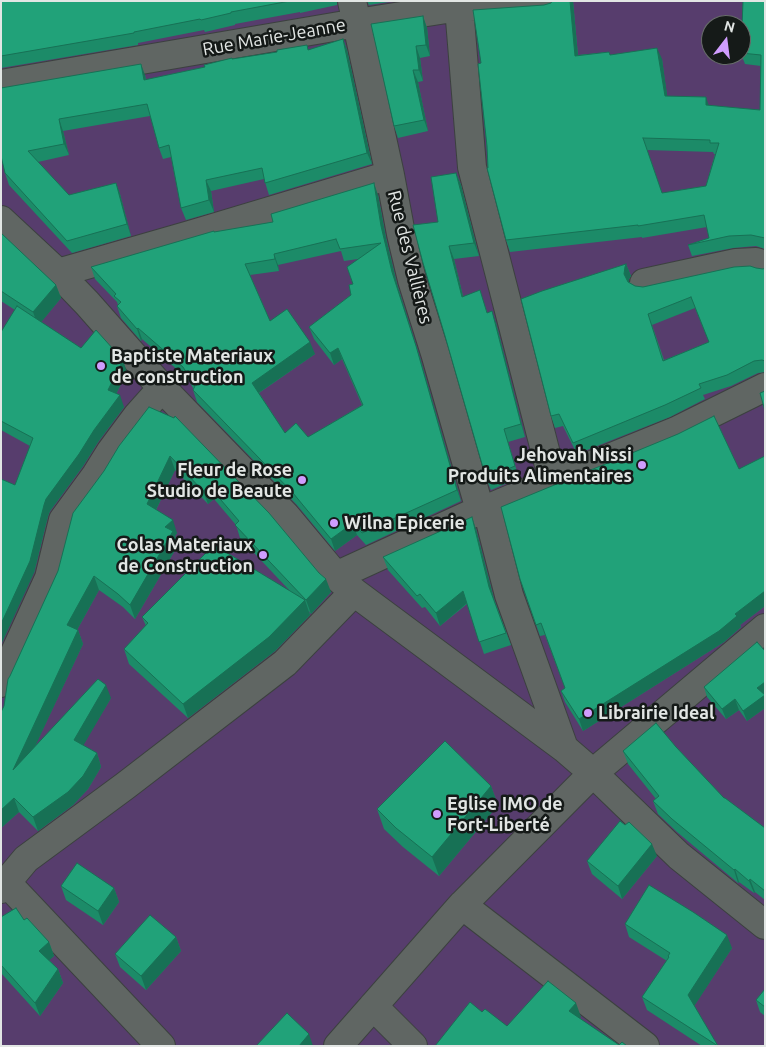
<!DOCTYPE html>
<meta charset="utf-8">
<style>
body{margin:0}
#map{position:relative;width:766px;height:1047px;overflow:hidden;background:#1e2421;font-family:Ubuntu,sans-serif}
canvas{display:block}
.frame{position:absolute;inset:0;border:2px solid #e2e6e4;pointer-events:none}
.north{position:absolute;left:701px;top:15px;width:50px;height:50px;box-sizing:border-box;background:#151a18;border:1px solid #676c6a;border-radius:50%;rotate:15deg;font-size:14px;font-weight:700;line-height:20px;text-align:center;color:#e2e6e4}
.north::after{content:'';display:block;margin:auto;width:18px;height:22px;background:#d09dfe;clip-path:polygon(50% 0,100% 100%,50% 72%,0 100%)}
</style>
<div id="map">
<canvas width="766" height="1047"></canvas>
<div class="frame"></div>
<div class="north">N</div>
</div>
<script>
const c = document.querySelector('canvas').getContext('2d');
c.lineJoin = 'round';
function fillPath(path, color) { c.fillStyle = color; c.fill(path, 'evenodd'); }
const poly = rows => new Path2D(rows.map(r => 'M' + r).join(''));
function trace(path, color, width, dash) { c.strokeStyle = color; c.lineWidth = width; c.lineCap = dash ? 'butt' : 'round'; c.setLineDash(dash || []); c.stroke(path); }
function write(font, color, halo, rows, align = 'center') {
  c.font = font + ' Ubuntu,sans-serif'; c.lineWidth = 5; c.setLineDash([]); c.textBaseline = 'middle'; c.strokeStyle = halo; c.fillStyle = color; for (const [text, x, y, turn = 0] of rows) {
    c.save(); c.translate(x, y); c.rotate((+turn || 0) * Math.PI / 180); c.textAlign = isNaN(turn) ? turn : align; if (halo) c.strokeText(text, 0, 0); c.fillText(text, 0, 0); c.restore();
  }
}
const green = poly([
 [1,1,765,1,765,1046,1,1046],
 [711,25,741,25,741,55,711,55]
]);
const minor = poly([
 [352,1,390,175,401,234,412,280,435,353,480,510],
 [459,7,472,167,553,481],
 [1,84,357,23,459,7,547,1],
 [1,220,58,273,87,303,162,388,286,516,336,576,354,592,564,748,593,773,679,856,765,925],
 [58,273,190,235,390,175],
 [644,283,736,263,756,262,765,265],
 [487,509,509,595,564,748],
 [336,576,480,510,487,509,553,481,676,431,765,387],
 [1,683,49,578,63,520,96,475,111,451,137,416,162,388],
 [7,883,161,1046],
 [1,889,26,859,125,786,285,663,354,592],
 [462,905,645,1046],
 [373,1006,413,1046],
 [338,1046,462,905,593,773,765,628]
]);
const wall = poly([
 [1,1,337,1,337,5,300,13,300,12,235,24,235,25,205,32,204,30,138,43,138,45,1,68],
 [367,1,395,1,369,5],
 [552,1,573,1,578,55,609,52,610,55,662,59,667,96,709,106,760,110,761,66,745,64,741,54,741,42,765,1,765,249,756,246,733,248,692,256,688,245,709,238,707,227,642,238,642,237,510,252,506,240,488,168,481,63,544,5,551,3],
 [647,150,713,152,714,154,715,154,706,186,662,193],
 [423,16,427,28,430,56,420,58,423,81,418,82,428,131,398,138,394,126],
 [343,39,347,50,372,164,269,195,264,179,211,191,214,212,186,220,181,208,171,157,163,159,159,148,150,116,63,131,69,155,38,162,69,195,116,183,120,194,131,236,72,253,9,185,5,173,1,88,145,75,146,80,205,67,232,59,309,50],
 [456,173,461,185,479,256,454,259,463,296,484,303,487,312,496,323,525,437,508,442,519,478,491,490,486,478,438,222],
 [378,195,386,238,397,284,420,358,461,501,366,545,357,535,335,551,297,505,197,402,193,390,193,388,188,379,142,339,141,341,121,318,117,306,118,305,117,302,95,279,91,267,215,232,273,222],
 [341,251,344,261,358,259,351,295,309,327,314,339,334,365,342,359,362,405,308,437,285,433,259,393,315,354,270,321,250,275,279,271,278,265],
 [1,233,56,285,61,298,41,322,81,348,127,372,116,394,124,407,98,442,83,466,50,511,48,516,34,573,15,485,30,446,1,430,1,332,15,310,1,301],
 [626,264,631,276,629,279,629,282,635,286,643,287,756,268,763,269,765,268,765,372,758,373,731,386,703,395,705,399,670,417,577,454,563,426,555,428,551,416],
 [695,308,709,342,664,360,652,325],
 [149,407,331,592,311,614,309,611,310,615,275,651,188,718,129,664,124,649,146,626,142,617,290,591,240,538,236,525,214,499,208,504,175,470,156,510,177,533,175,536,178,545,135,619,123,607,99,590,77,630,78,630,83,644,35,746,111,698,83,745,97,753,101,767,88,789,73,805,38,831,19,812,1,828,4,706,10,676,104,471],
 [765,456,765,606,740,625,741,627,724,642,583,731,565,702,561,691,565,688,545,635,540,636,520,579],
 [476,529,494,599,511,645,484,654,467,604,440,626,425,607,422,608,388,570,383,557],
 [765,651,765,708,747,721,739,710,726,719,707,697,704,687],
 [676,747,724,798,765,828,765,900,755,892,754,893,739,882,738,883,677,832,658,814,653,801,656,799,628,764,623,751],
 [491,786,498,805,439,876,403,847,384,829,377,809],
 [657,856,622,899,592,874,587,861],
 [61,886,114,888,119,902,103,925,66,900],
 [1,917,24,920,49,942,54,956,49,960,58,969,63,983,40,1016,1,973],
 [625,924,732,948,694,1006,718,1046,702,1046,647,1010,642,997,667,961,629,937],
 [176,937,181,951,146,990,120,967,115,954],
 [765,989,765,1016,760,1012,756,1000]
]);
const shadedWall = poly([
 [570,1,573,1,579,67,575,56],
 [423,16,427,28,430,56,426,45],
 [343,39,347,50,372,164,367,153],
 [416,46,420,58,423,81,419,70],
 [657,48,662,59,669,108,665,96],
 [141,64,145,75,148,92,144,80],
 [413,70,418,82,428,131,424,120],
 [706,97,710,109,706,105],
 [59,119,63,131,69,155,64,144],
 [456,173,461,185,479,256,474,243],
 [206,180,211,191,214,212,209,200],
 [116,183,120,194,131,236,127,224],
 [374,183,378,195,386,238,397,284,420,358,461,501,457,490,392,272,381,226],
 [449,246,454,259,466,309,462,297],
 [274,254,278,265,279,271,275,259],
 [626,264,631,276,629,279,629,286,624,274,625,267],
 [56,285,61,298,38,326,33,312],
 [492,311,496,323,525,437,521,424],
 [138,328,142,339,141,341,137,329],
 [310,342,315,354,257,394,252,383],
 [338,348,342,359,334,365,330,353],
 [123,360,127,372,112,402,108,390],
 [120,395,124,407,98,442,83,466,50,511,48,516,34,573,1,645,1,624,46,499,94,430],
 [170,456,175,470,152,518,147,504],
 [209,486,214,499,208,504,203,491],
 [472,517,476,529,494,599,511,645,489,587],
 [173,520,177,533,175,536,178,545,135,619,130,605,165,527],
 [353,523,357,535,335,551,331,539],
 [94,576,99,590,72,639,67,625],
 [326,579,331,592,311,614,306,600],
 [463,591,467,603,440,626,436,613],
 [765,591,765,606,740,625,741,627,724,642,583,731,579,719,735,614],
 [305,600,310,615,275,651,188,718,183,704],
 [78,630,83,644,18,783,13,770],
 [765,682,765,708,747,721,743,711,757,688],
 [106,685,111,698,79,753,74,740],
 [735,699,739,710,726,719,722,709],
 [97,753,101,767,88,789,73,805,38,831,33,817],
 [491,786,498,805,439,876,432,857],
 [14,798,19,812,1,828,1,810],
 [652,844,657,856,622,899,618,886],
 [735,869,739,882,738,883,734,870],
 [750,879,755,892,754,893,749,881],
 [114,888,119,902,103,925,98,911],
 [727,935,732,948,693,1008,688,995],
 [176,937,181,951,146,990,141,976],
 [49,942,54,956,44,965,39,951],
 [58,969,63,983,40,1016,35,1003],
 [576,1003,581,1017,574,1025,569,1011],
 [309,1034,313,1046,299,1046]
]);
const building = poly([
 [1,1,290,1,231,12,231,13,201,20,200,19,134,32,134,33,1,56,1,1],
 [552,1,570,1,575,56,609,52,610,55,657,48,665,96,706,97,706,105,760,110,761,55,741,53,743,1,765,1,765,238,751,235,729,236,688,245,709,238,704,215,638,226,638,225,506,240,487,168,488,168,487,146,478,64,481,63,473,10,544,5,551,3,552,1],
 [643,138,710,140,710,143,719,143,706,186,662,193,643,138],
 [423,16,426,45,416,46,419,70,413,70,424,120,394,126,371,24,423,16],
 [343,39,367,153,265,183,262,168,206,180,209,200,181,208,169,145,159,148,147,104,59,119,64,144,28,151,69,195,116,183,127,224,67,241,5,173,1,156,1,88,141,64,144,80,205,67,204,65,232,58,232,59,277,52,277,50,307,45,308,50,343,39],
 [456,173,474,243,449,246,462,297,480,290,487,313,492,311,521,424,504,429,515,466,486,478,445,336,423,263,413,225,438,222,431,177,456,173],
 [374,183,381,226,392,272,416,346,457,490,362,533,353,523,331,539,293,493,193,390,195,386,183,367,138,328,137,329,117,306,121,302,114,296,116,294,91,267,214,231,214,232,273,222,271,214,374,183],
 [336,239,340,249,381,243,347,267,353,284,349,285,351,295,309,327,330,353,338,348,363,405,308,437,296,423,285,433,252,383,310,342,287,309,270,321,245,264,275,259,274,254,336,239],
 [1,233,56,285,33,312,1,291,1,233],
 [626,264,625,267,624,274,628,282,635,286,643,287,734,267,750,266,756,268,763,269,765,268,765,361,762,360,754,361,727,375,699,384,701,388,665,405,573,443,559,414,551,416,521,299,542,291,626,264],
 [691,297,709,342,663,361,648,314,691,297],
 [17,306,81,348,96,330,123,360,108,390,120,395,94,430,79,454,46,499,44,505,30,561,1,624,1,479,15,485,33,438,1,421,1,332,17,306],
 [765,391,765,411,760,393,765,391],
 [149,407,174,418,175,416,269,513,319,573,326,579,306,600,235,525,239,521,209,486,203,491,170,456,147,504,173,520,165,527,173,531,130,605,118,594,94,576,67,625,78,630,13,770,98,679,106,685,74,740,97,753,83,776,68,792,33,817,14,798,1,810,1,712,4,706,8,679,10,676,58,571,73,513,104,471,119,446,149,407],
 [714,416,739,469,765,456,765,591,735,614,737,616,719,631,579,719,561,691,565,688,541,623,536,625,520,579,501,507,678,434,714,416],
 [472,517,489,587,506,633,479,642,463,591,436,613,420,594,417,596,383,557,472,517],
 [214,545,305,600,269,637,183,704,124,649,148,623,142,617,214,545],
 [757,642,765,651,765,682,757,688,765,695,743,711,735,699,722,709,704,687,757,642],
 [656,723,676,747,724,798,725,798,765,828,765,891,750,879,749,881,735,869,734,870,672,819,653,801,659,796,623,751,656,723],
 [445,741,491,786,432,857,396,828,377,809,445,741],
 [620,821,625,825,629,822,652,844,618,886,587,861,620,821],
 [77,863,114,888,98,911,61,886,77,863],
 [649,885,693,912,727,935,688,995,718,1046,642,997,669,957,668,956,670,953,625,924,649,885],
 [16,908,24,920,27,918,49,942,39,951,58,969,35,1003,1,965,1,917,16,908],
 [150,915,176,937,141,976,115,954,150,915],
 [548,981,576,1003,569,1011,619,1045,622,1042,627,1046,435,1046,470,1002,482,1012,485,1009,507,1026,548,981],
 [765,989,765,1007,756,1000,765,989],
 [287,1013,309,1034,299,1046,256,1046,287,1013]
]);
const markers = [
 [101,366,5,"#d09dfe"],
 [642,465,5,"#d09dfe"],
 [302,480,5,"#d09dfe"],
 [334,523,5,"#d09dfe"],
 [263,555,5,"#d09dfe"],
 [588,713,5,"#d09dfe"],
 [437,814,5,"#d09dfe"]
];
const streetNames = [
 ["Rue Marie-Jeanne",274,37,-10],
 ["Rue des Vallières",410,257,76]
];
const poiNames = [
 ["Baptiste Materiaux",111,356],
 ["de construction",111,377],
 ["Jehovah Nissi",632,455,"right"],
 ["Produits Alimentaires",632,476,"right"],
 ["Fleur de Rose",292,470,"right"],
 ["Studio de Beaute",292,491,"right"],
 ["Wilna Epicerie",344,523],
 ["Colas Materiaux",253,545,"right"],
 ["de Construction",253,566,"right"],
 ["Librairie Ideal",598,713],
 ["Eglise IMO de",447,804],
 ["Fort-Liberté",447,825]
];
fillPath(green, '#573d6d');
trace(minor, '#3c413f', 30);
trace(minor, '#606663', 28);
fillPath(wall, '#1c8b68');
fillPath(shadedWall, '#177155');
fillPath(building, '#21a279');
trace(building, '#177155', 1);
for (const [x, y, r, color] of markers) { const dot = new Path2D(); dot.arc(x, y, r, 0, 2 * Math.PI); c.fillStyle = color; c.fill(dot); trace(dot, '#151a18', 2); }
write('18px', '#e2e6e4', '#151a18', streetNames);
write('bold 18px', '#e2e6e4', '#151a18', poiNames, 'left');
</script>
